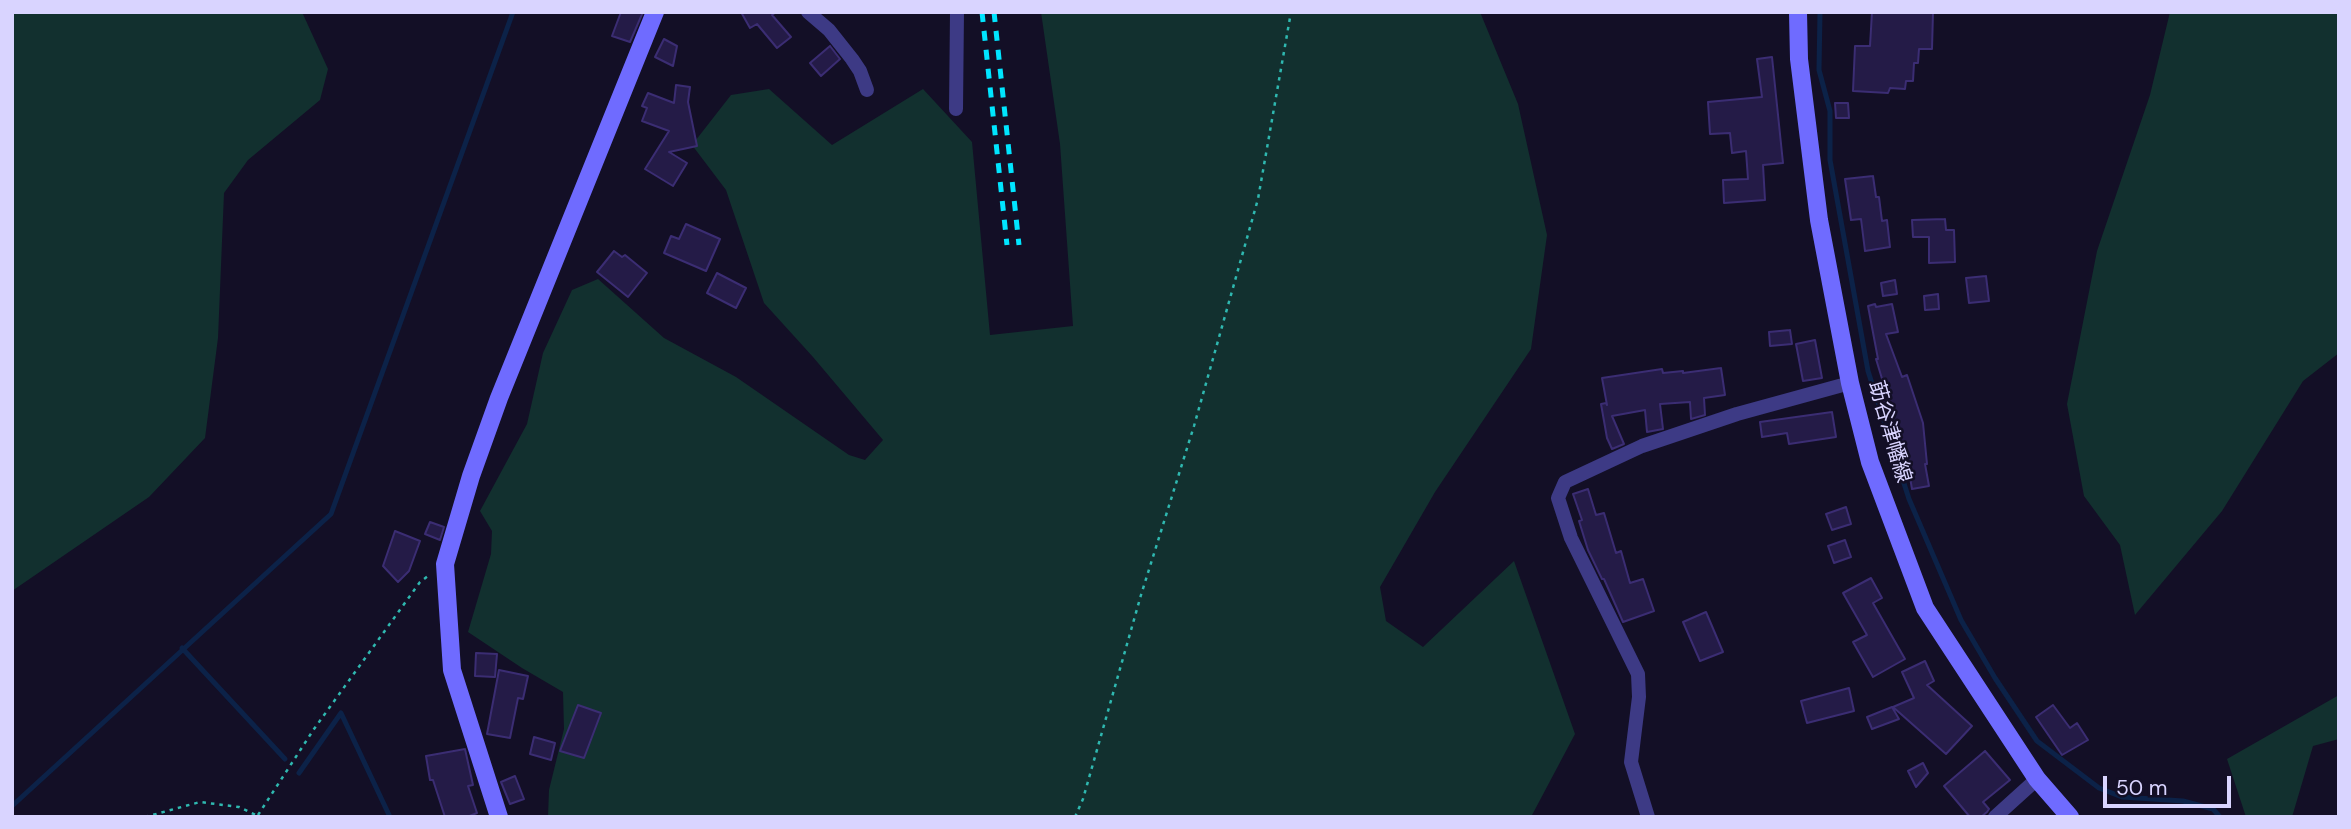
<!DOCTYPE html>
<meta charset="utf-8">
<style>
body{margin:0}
#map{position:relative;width:2351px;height:829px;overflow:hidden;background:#130f26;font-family:"DM Sans",sans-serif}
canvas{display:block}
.frame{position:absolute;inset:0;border:14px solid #d9d4ff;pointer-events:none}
.scale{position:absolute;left:2103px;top:776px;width:128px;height:32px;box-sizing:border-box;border:4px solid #d9d4ff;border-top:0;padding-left:9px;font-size:21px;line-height:24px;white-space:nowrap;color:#d9d4ff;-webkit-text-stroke:5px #130f26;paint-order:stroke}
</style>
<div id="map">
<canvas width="2351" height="829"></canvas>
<div class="frame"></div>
<div class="scale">50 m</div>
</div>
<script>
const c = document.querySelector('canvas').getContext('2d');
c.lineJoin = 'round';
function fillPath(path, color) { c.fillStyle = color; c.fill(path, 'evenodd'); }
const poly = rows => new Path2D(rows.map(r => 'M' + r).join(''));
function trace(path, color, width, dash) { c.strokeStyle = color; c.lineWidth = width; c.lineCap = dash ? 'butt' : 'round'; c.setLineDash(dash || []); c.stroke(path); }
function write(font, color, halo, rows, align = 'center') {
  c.font = font + ' "DM Sans","Noto Sans JP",sans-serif'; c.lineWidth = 5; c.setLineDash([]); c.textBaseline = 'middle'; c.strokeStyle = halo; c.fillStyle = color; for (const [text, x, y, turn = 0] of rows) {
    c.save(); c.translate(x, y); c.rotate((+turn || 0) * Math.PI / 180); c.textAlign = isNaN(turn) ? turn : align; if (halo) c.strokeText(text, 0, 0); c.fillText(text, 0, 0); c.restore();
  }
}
const green = poly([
 [12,12,302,12,328,69,320,100,248,160,224,193,218,338,205,438,149,497,12,591],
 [1041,12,1480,12,1518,104,1547,235,1531,349,1435,492,1380,587,1386,621,1423,647,1514,561,1575,734,1531,817,548,817,549,790,564,729,563,692,522,668,468,632,491,554,492,531,480,511,527,424,543,353,572,290,598,279,664,338,736,377,849,455,865,460,883,440,813,357,764,303,726,190,692,145,731,95,769,89,832,145,923,89,972,142,990,335,1073,326,1060,144],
 [2170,12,2339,12,2339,353,2303,381,2222,511,2135,615,2120,545,2084,496,2067,404,2097,251,2150,95],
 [2339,695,2339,739,2313,746,2292,817,2246,817,2227,759]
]);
const stream = poly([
 [1820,12,1819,70,1830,111,1830,160,1868,371,1909,499,1961,620,1995,678,2037,741,2099,788,2122,797,2183,801,2213,809,2220,817],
 [182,648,285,759],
 [299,773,341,713,390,817],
 [12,806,331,514,513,12]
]);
const building = poly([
 [621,12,643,12,630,42,612,36,621,12],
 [741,12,776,12,772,15,791,37,777,48,757,24,750,28,741,12],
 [1872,12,1933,12,1932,49,1919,49,1918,63,1914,63,1913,81,1906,81,1905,89,1890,88,1888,93,1853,91,1855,46,1870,46,1872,12],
 [664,39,677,46,673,66,655,57,664,39],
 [830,46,840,59,821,76,810,63,830,46],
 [1772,57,1783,163,1763,165,1765,200,1724,203,1723,180,1748,179,1746,151,1732,153,1730,133,1710,134,1708,102,1762,97,1757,59,1772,57],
 [676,85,690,87,688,102,697,146,669,152,687,163,673,186,645,169,669,131,642,121,647,108,642,106,648,93,674,103,676,85],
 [1835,103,1848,103,1849,118,1836,118,1835,103],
 [1873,176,1876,197,1879,197,1882,221,1887,220,1890,247,1865,251,1861,219,1851,220,1845,179,1873,176],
 [1945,219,1946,230,1954,230,1955,262,1929,263,1929,237,1913,237,1912,220,1945,219],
 [686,224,720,239,706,271,664,253,671,236,679,239,686,224],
 [614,251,622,257,625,255,647,273,628,297,597,272,614,251],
 [717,273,746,288,736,308,707,293,717,273],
 [1986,276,1989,301,1969,303,1966,278,1986,276],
 [1895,280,1897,294,1883,296,1881,283,1895,280],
 [1938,294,1939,309,1925,310,1924,296,1938,294],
 [1875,304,1876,307,1892,304,1898,332,1886,334,1902,377,1907,375,1923,423,1927,464,1925,464,1929,486,1912,489,1908,466,1901,466,1899,441,1878,384,1883,382,1876,359,1878,359,1868,306,1875,304],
 [1790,330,1792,344,1770,346,1769,332,1790,330],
 [1815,340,1822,378,1803,381,1796,344,1815,340],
 [1721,368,1725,395,1704,398,1705,415,1691,419,1690,402,1660,404,1663,429,1647,432,1645,410,1612,416,1624,444,1612,449,1607,438,1601,404,1606,403,1607,405,1602,378,1662,369,1663,373,1683,371,1683,373,1721,368],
 [1832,412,1836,437,1789,444,1787,433,1762,437,1760,422,1832,412],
 [1588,489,1596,515,1604,513,1616,553,1621,551,1630,583,1643,579,1654,611,1623,622,1604,579,1602,579,1588,550,1579,521,1582,520,1573,494,1588,489],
 [1846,507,1851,524,1832,530,1826,514,1846,507],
 [430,522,444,527,440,540,425,534,430,522],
 [395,531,420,541,409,571,398,582,383,566,395,531],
 [1845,540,1851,557,1834,563,1828,546,1845,540],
 [1871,578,1882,598,1873,603,1905,659,1873,677,1853,642,1867,635,1843,593,1871,578],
 [1706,612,1723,652,1700,661,1683,622,1706,612],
 [476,653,497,654,495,677,475,676,476,653],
 [1925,661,1934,681,1927,685,1972,726,1946,754,1893,707,1914,698,1902,672,1925,661],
 [499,670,528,676,523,699,518,698,510,738,487,734,499,670],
 [1849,688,1854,711,1807,723,1801,701,1849,688],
 [578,705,601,713,584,758,560,751,578,705],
 [2053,705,2070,728,2077,723,2088,740,2062,755,2036,717,2053,705],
 [1892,707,1899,719,1872,729,1867,717,1892,707],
 [534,737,555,743,551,760,530,754,534,737],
 [465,749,473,785,468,786,477,813,467,817,445,817,433,780,430,780,426,756,465,749],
 [1985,751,2010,780,1983,802,1989,809,1987,812,1981,817,1970,817,1944,786,1985,751],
 [1923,763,1928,773,1916,787,1908,771,1923,763],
 [515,776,524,799,510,804,501,782,515,776]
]);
const path = poly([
 [258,815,314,729,420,582,428,576],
 [145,817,200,802,239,807,260,817],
 [1075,817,1083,799,1141,595,1194,426,1258,199,1291,12]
]);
const street = poly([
 [808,12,829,30,852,59,860,71,867,90],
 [956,109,957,12],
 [1648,817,1631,762,1639,697,1638,674,1571,538,1558,498,1565,482,1642,446,1737,414,1850,383],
 [1995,817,2037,779]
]);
const secondary = poly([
 [1798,12,1799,59,1819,220,1850,383,1870,462,1925,608,2037,779,2070,817],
 [499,817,452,670,445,564,471,476,499,398,655,12]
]);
const rail = poly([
 [982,12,1007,245],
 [994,12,1019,245]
]);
const streetNames = [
 ["莇谷津幡線",1889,432,74]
];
fillPath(green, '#12302f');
trace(stream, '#0c2248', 5);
fillPath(building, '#241b47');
trace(building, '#3b2d73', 2);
trace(path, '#2fb8b0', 2.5, [3.5, 5]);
trace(street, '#3d3a85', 14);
trace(secondary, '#6f6bff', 18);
trace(rail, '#00e5ff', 5, [10, 9]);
write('21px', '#d9d4ff', '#130f26', streetNames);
</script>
